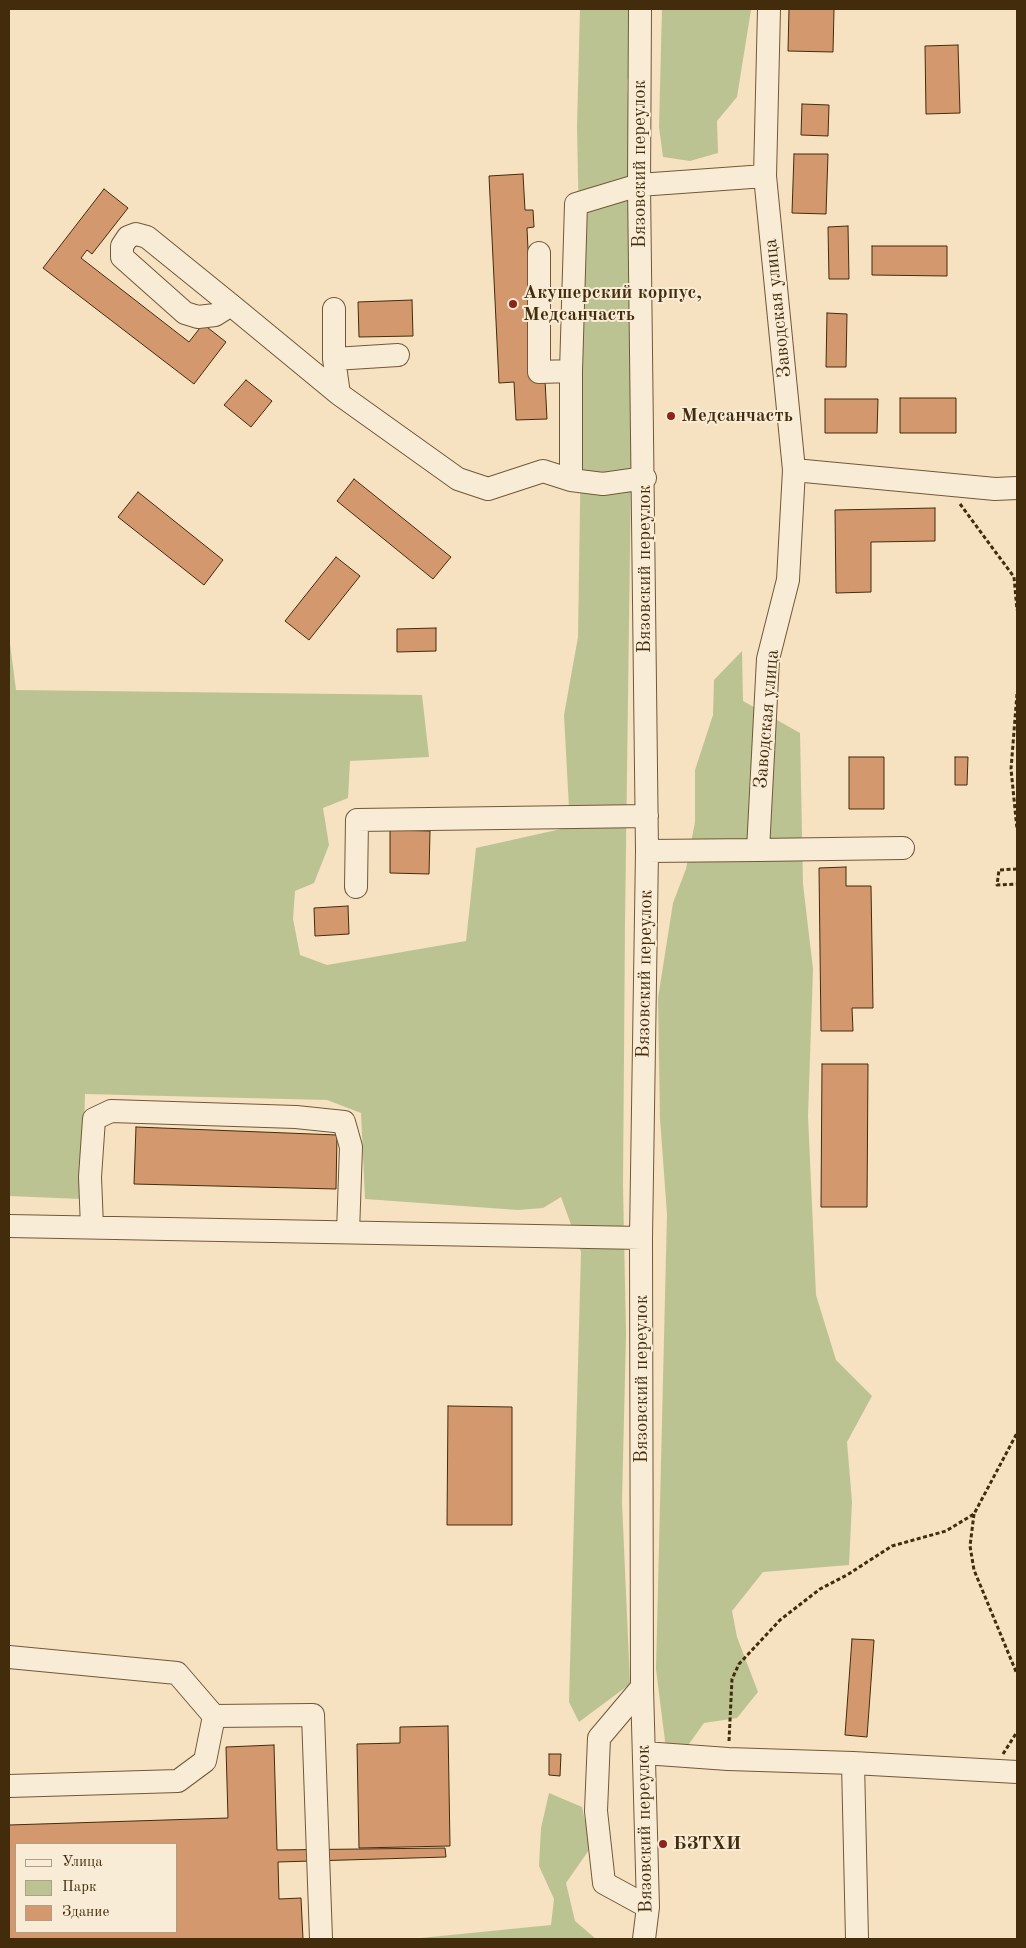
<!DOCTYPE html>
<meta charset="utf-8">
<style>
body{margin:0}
#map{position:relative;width:1026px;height:1948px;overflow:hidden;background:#f6e1c0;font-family:"Old Standard TT",serif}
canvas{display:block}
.frame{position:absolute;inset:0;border:10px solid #432c0b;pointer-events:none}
.legend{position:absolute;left:15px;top:1843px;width:162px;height:90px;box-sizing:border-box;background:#f9ecd6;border:1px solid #b09f85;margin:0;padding:6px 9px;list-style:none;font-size:15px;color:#432c0b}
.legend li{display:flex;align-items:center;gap:10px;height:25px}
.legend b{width:25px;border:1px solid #b09f85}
</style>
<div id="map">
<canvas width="1026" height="1948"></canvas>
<div class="frame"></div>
<ul class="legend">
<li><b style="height:6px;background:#f9ecd6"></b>Улица</li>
<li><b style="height:14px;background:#bcc392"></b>Парк</li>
<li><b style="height:14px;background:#d4986f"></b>Здание</li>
</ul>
</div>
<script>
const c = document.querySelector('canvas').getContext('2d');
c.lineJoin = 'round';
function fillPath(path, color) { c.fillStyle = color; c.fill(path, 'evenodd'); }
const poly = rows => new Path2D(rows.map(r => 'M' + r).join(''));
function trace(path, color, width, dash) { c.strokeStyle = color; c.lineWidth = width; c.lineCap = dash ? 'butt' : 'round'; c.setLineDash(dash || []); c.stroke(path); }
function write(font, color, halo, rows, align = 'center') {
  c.font = font + ' "Old Standard TT",serif'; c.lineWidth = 4; c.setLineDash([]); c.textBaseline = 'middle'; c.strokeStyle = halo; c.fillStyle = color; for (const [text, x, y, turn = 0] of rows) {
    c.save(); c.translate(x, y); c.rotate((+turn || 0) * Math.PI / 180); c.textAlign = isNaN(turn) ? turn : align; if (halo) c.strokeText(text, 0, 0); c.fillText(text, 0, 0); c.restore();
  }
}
const green = poly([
 [580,9,633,9,635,57,627,81,633,236,632,398,625,923,623,1186,626,1334,622,1502,630,1684,579,1722,569,1702,581,1252,561,1197,543,1208,518,1210,365,1199,361,1113,327,1100,85,1094,82,1199,9,1196,9,636,16,690,422,695,429,757,350,761,348,798,323,808,329,845,314,883,295,891,293,919,300,955,327,965,466,941,476,848,570,827,564,715,578,637,582,377,577,127],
 [662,9,751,10,737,97,717,121,718,153,690,161,663,157,659,127],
 [742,651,743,701,800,733,803,884,813,969,808,1116,816,1295,836,1360,872,1396,847,1442,852,1502,849,1565,763,1572,732,1611,737,1637,758,1692,737,1718,704,1723,681,1755,666,1749,656,1669,667,1214,660,1119,658,998,673,903,686,869,695,822,695,770,713,715,714,680],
 [549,1793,582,1807,591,1847,566,1883,575,1921,596,1939,411,1939,551,1925,554,1899,539,1866,541,1828]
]);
const building = poly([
 [789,9,834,9,833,52,788,51,789,9],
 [958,45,960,113,926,114,925,46,958,45],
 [802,104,829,105,828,136,801,135,802,104],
 [794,154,828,154,826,214,792,213,794,154],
 [523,174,525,210,533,210,534,227,527,228,534,380,545,380,547,419,516,420,514,382,499,383,489,176,523,174],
 [104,189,128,208,92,254,87,250,81,258,189,342,203,324,226,342,194,384,43,268,104,189],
 [848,226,849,279,829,279,828,227,848,226],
 [872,246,947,246,947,276,872,275,872,246],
 [412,300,413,336,359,337,358,302,412,300],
 [827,313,847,314,846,367,826,367,827,313],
 [246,380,272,401,251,427,224,405,246,380],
 [900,398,956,398,956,433,900,433,900,398],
 [825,399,878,399,877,433,825,433,825,399],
 [354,479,451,557,433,579,337,501,354,479],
 [138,492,223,560,204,585,118,517,138,492],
 [935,508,935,541,871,542,871,592,836,593,835,510,935,508],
 [336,557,360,576,309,640,285,621,336,557],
 [436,628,436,651,397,652,397,629,436,628],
 [849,757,884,757,884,809,849,809,849,757],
 [955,757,968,757,967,785,955,785,955,757],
 [390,830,430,831,429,874,390,873,390,830],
 [846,867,846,886,871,886,873,1008,852,1008,853,1031,821,1031,819,868,846,867],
 [348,906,349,934,315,936,314,908,348,906],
 [822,1064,868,1064,867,1207,821,1207,822,1064],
 [136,1127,337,1135,336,1189,134,1184,136,1127],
 [448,1406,512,1407,512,1525,447,1525,448,1406],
 [852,1639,874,1640,867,1737,845,1735,852,1639],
 [448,1726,450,1846,359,1848,357,1744,400,1743,400,1727,448,1726],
 [274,1745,277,1850,445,1848,446,1857,278,1862,279,1899,301,1898,303,1939,9,1939,9,1825,228,1818,226,1747,274,1745],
 [16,1844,176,1844,176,1932,16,1932,16,1844],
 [549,1754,561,1754,560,1776,549,1775,549,1754]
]);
const path = poly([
 [960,504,1014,577,1017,610],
 [1017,694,1011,769,1017,829],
 [1017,869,999,870,997,885,1017,884],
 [974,1514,970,1546,974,1570,1017,1674],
 [729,1741,732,1679,739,1664,780,1620,820,1589,847,1575,892,1546,946,1531,974,1514,1017,1433],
 [1003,1754,1017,1732]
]);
const minor = poly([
 [640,9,639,185,647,851,641,1238,642,1687,648,1907,644,1939],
 [539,253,539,372,571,371],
 [231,305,215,315,198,317,185,313,122,257,122,246,128,237,136,234,147,237,231,305,339,394,458,479,488,489,543,471,571,480],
 [334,309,334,359,339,394],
 [334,359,398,355],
 [794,470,995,489,1017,488],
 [645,478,603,484,571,480,571,371,576,204,639,185,765,176,769,9],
 [758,850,903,848],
 [647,851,758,850,768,659,788,580,794,470,765,176],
 [356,887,357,820,647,816],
 [9,1226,641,1238],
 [92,1227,90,1177,94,1119,111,1111,296,1117,344,1122,351,1147,348,1232],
 [9,1657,177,1673,214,1716],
 [642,1687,599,1738,596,1811,604,1883,648,1907],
 [644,1753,728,1759,853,1763,1017,1772],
 [853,1763,857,1939],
 [9,1786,178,1781,205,1761,214,1716,313,1715,321,1939]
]);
const markers = [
 [513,304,5,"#8f2418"],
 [671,416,5,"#8f2418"],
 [663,1844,5,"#8f2418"]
];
const streetNames = [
 ["Вязовский переулок",640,164,-90],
 ["Заводская улица",778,308,-96],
 ["Вязовский переулок",645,569,-90],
 ["Заводская улица",767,719,-85],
 ["Вязовский переулок",645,974,-89],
 ["Вязовский переулок",642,1379,-90],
 ["Вязовский переулок",645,1829,-91]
];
const poiNames = [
 ["Акушерский корпус,",523,293],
 ["Медсанчасть",523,315],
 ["Медсанчасть",681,416],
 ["БЗТХИ",673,1844]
];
fillPath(green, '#bcc392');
fillPath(building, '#d4986f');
trace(building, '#432c0b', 1);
trace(minor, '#705938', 24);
trace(path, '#432c0b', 3, [4, 2.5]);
trace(minor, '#f9ecd6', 22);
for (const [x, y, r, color] of markers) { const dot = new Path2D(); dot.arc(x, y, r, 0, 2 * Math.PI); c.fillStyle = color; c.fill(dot); trace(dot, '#f9ecd6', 2); }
write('19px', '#432c0b', '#f9ecd6', streetNames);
write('bold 19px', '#432c0b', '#f9ecd6', poiNames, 'left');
</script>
